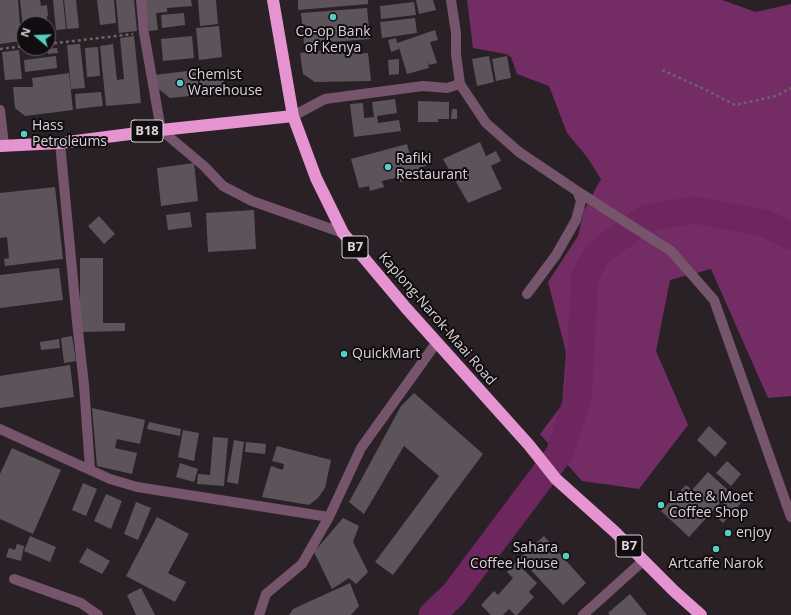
<!DOCTYPE html>
<style>
body{margin:0}
#map{position:relative;width:791px;height:615px;overflow:hidden;background:#2a2127;font-family:"Open Sans",sans-serif}
canvas{display:block}
.north{position:absolute;left:16px;top:16px;width:40px;height:40px;box-sizing:border-box;background:#100c0f;border:1px solid #605c5f;border-radius:50%;rotate:289deg;font-size:11px;font-weight:700;line-height:16px;text-align:center;color:#d9d3d7}
.north::after{content:'';display:block;margin:auto;width:14px;height:18px;background:#57cec2;clip-path:polygon(50% 0,100% 100%,50% 72%,0 100%)}
</style>
<div id="map">
<canvas width="791" height="615"></canvas>
<div class="north">N</div>
</div>
<script>
const c = document.querySelector('canvas').getContext('2d');
c.lineJoin = 'round';
function fillPath(path, color) { c.fillStyle = color; c.fill(path, 'evenodd'); }
const poly = rows => new Path2D(rows.map(r => 'M' + r).join(''));
function trace(path, color, width, dash) { c.strokeStyle = color; c.lineWidth = width; c.lineCap = dash ? 'butt' : 'round'; c.setLineDash(dash || []); c.stroke(path); }
function write(font, color, halo, rows, align = 'center') {
  c.font = font + ' "Open Sans",sans-serif'; c.lineWidth = 4; c.setLineDash([]); c.textBaseline = 'middle'; c.strokeStyle = halo; c.fillStyle = color; for (const [text, x, y, turn = 0] of rows) {
    c.save(); c.translate(x, y); c.rotate((+turn || 0) * Math.PI / 180); c.textAlign = isNaN(turn) ? turn : align; if (halo) c.strokeText(text, 0, 0); c.fillText(text, 0, 0); c.restore();
  }
}
const forest = poly([
 [467,0,722,0,756,12,791,4,791,396,768,398,711,269,670,280,656,351,688,425,639,489,582,481,540,434,562,405,566,352,548,282,578,236,584,210,601,179,587,157,567,133,549,86,517,74,511,57,506,54,473,48]
]);
const river = poly([
 [432,615,454,594,559,454,578,397,585,276,598,253,646,218,694,210,764,223,791,236]
]);
const building = poly([
 [0,0,18,0,21,41,0,44],
 [20,0,40,0,41,6,47,5,48,16,47,16,47,24,24,24,23,28],
 [53,0,63,0,66,29,56,30],
 [64,0,76,0,79,28,67,29],
 [97,0,114,0,116,23,100,25],
 [116,0,134,0,137,31,119,33],
 [145,0,191,0,192,6,167,8,167,12,156,13,158,30,149,31],
 [198,0,216,0,218,24,200,26],
 [298,0,368,0,368,4,298,10],
 [416,0,433,0,436,10,419,14],
 [414,2,416,15,381,19,380,6],
 [367,8,370,39,304,44,301,13],
 [184,13,185,25,162,28,161,15],
 [415,18,417,33,382,38,380,22],
 [219,26,222,57,199,60,196,28],
 [53,28,54,36,48,37,48,29],
 [435,30,438,40,430,42,437,63,429,65,427,60,429,68,407,74,398,44,399,49,391,52,388,40,396,38,397,43],
 [134,36,141,103,106,106,100,46,113,44,117,80,124,79,120,38],
 [192,36,194,58,163,61,161,39],
 [80,44,85,88,71,89,67,45],
 [357,46,358,54,368,53,371,81,315,82,303,74,300,53],
 [98,47,100,76,87,77,85,48],
 [43,48,44,54,36,55,36,49],
 [57,48,58,53,48,54,47,49],
 [19,50,22,79,5,80,2,52],
 [56,56,57,68,25,72,24,60],
 [489,56,494,82,477,86,472,59],
 [507,56,511,78,496,81,492,59],
 [399,59,399,74,389,75,388,60],
 [196,70,200,95,170,98,155,86,154,75],
 [224,70,224,86,217,94,201,95,199,73],
 [69,73,73,110,25,116,15,108,13,87,33,87,32,78],
 [101,92,103,106,76,109,75,94],
 [395,99,397,113,377,116,378,123,399,120,401,131,354,137,350,104,363,103,364,118,374,117,372,102],
 [418,101,449,102,449,119,438,119,438,122,418,122],
 [452,109,457,109,457,119,451,119],
 [480,142,486,156,496,151,501,161,491,166,502,189,468,203,443,159],
 [407,144,410,155,415,154,416,158,423,156,426,166,419,168,420,171,412,173,414,179,400,182,399,177,382,181,384,187,370,191,369,186,359,188,351,159],
 [194,163,198,201,161,206,157,168],
 [55,187,63,259,5,266,4,259,9,258,7,237,0,238,0,193],
 [254,210,256,249,208,252,206,213],
 [190,212,192,227,168,230,166,215],
 [99,216,115,234,104,244,88,226],
 [80,258,103,258,103,323,125,323,125,331,80,332],
 [59,268,63,300,0,308,0,275],
 [72,336,76,361,64,363,61,338],
 [59,339,60,348,41,350,40,342],
 [70,365,74,397,0,408,0,376],
 [414,393,483,454,393,575,375,562,439,476,404,446,364,514,349,502,401,406],
 [92,408,145,420,140,444,117,439,115,448,137,453,132,474,97,466],
 [149,422,181,429,180,436,147,429],
 [709,426,727,443,715,457,697,440],
 [183,430,199,433,194,461,178,457],
 [213,437,228,438,224,486,197,484,198,474,210,475],
 [234,440,244,442,238,484,227,482],
 [246,442,266,444,265,454,245,452],
 [277,446,331,460,325,488,318,498,309,505,262,497,271,466,283,470,284,464,272,461],
 [12,448,61,470,33,534,0,519,0,474],
 [727,461,741,474,731,486,716,473],
 [180,463,198,469,194,482,176,477],
 [708,472,730,492,689,537,661,511,686,485,692,490],
 [83,483,97,489,86,516,72,510],
 [106,494,122,501,111,529,94,521],
 [732,494,741,503,723,523,714,514],
 [136,502,151,508,138,540,124,534],
 [157,517,189,534,168,573,186,582,175,602,126,576],
 [343,518,359,526,353,542,368,572,356,584,349,578,332,589,314,552],
 [30,536,56,547,50,562,24,551],
 [544,536,586,583,563,605,520,558],
 [17,544,24,546,21,561,6,557,9,548,15,550],
 [87,548,110,561,102,574,79,562],
 [516,562,537,583,529,592,534,597,517,615,515,615,509,609,503,615,491,615,481,605,494,591,498,595,513,578,507,572],
 [350,583,359,606,351,615,289,615,293,609],
 [141,588,155,615,136,615,127,595],
 [630,594,647,615,610,615,608,613]
]);
const path = poly([
 [48,44,133,34],
 [0,49,24,46],
 [662,70,706,90,735,105,776,96,791,88]
]);
const minor = poly([
 [141,0,144,33,161,130,204,166,223,186,252,201,343,233],
 [460,84,486,123,519,152,577,191,581,201,576,220,556,255,527,294],
 [0,110,4,145],
 [293,116,325,99,423,86,447,88,460,84,456,54,456,33,451,0],
 [60,143,77,322,84,385,90,469],
 [577,191,671,251,714,300,791,517],
 [0,429,110,479,137,487,329,517,361,448,437,342],
 [14,579,81,603,98,615],
 [259,615,266,594,302,564,329,517],
 [583,615,644,560]
]);
const highway = poly([
 [273,0,293,116,316,178,343,233,406,308,529,445,556,479,615,532,674,591,701,615],
 [0,146,60,143,161,130,293,116]
]);
const markers = [
 [333,17,4,"#57cec2"],
 [180,83,4,"#57cec2"],
 [24,134,4,"#57cec2"],
 [388,167,4,"#57cec2"],
 [344,354,4,"#57cec2"],
 [661,505,4,"#57cec2"],
 [728,533,4,"#57cec2"],
 [716,549,4,"#57cec2"],
 [566,556,4,"#57cec2"]
];
const shields = [
 [147,131,32],
 [355,247,26],
 [629,546,26]
];
const shieldNames = [
 ["B18",147,131],
 ["B7",355,247],
 ["B7",629,546]
];
const poiNames = [
 ["Co-op Bank",333,32,"center"],
 ["of Kenya",333,48,"center"],
 ["Chemist",188,75],
 ["Warehouse",188,91],
 ["Hass",32,126],
 ["Petroleums",32,142],
 ["Rafiki",396,159],
 ["Restaurant",396,175],
 ["QuickMart",352,354],
 ["Latte & Moet",669,497],
 ["Coffee Shop",669,513],
 ["enjoy",736,533],
 ["Sahara",558,548,"right"],
 ["Coffee House",558,564,"right"],
 ["Artcaffe Narok",716,564,"center"]
];
const streetNames = [
 ["Kaplong-Narok-Maai Road",437,319,49]
];
fillPath(forest, '#742c65');
trace(river, '#6e265f', 27);
fillPath(building, '#5d545b');
trace(path, '#6b6368', 2.5, [3, 3]);
trace(minor, '#75546c', 10);
trace(highway, '#e694d1', 12);
for (const [x, y, r, color] of markers) { const dot = new Path2D(); dot.arc(x, y, r, 0, 2 * Math.PI); c.fillStyle = color; c.fill(dot); trace(dot, '#100c0f', 1.5); }
for (const [x, y, w] of shields) { const box = new Path2D(); box.roundRect(x - w / 2, y - 11, w, 22, 3); c.fillStyle = '#100c0f'; c.fill(box); trace(box, '#d9d3d7', 1); }
write('bold 13px', '#d9d3d7', null, shieldNames);
write('14px', '#d9d3d7', '#100c0f', poiNames, 'left');
write('14px', '#d9d3d7', '#100c0f', streetNames);
</script>
